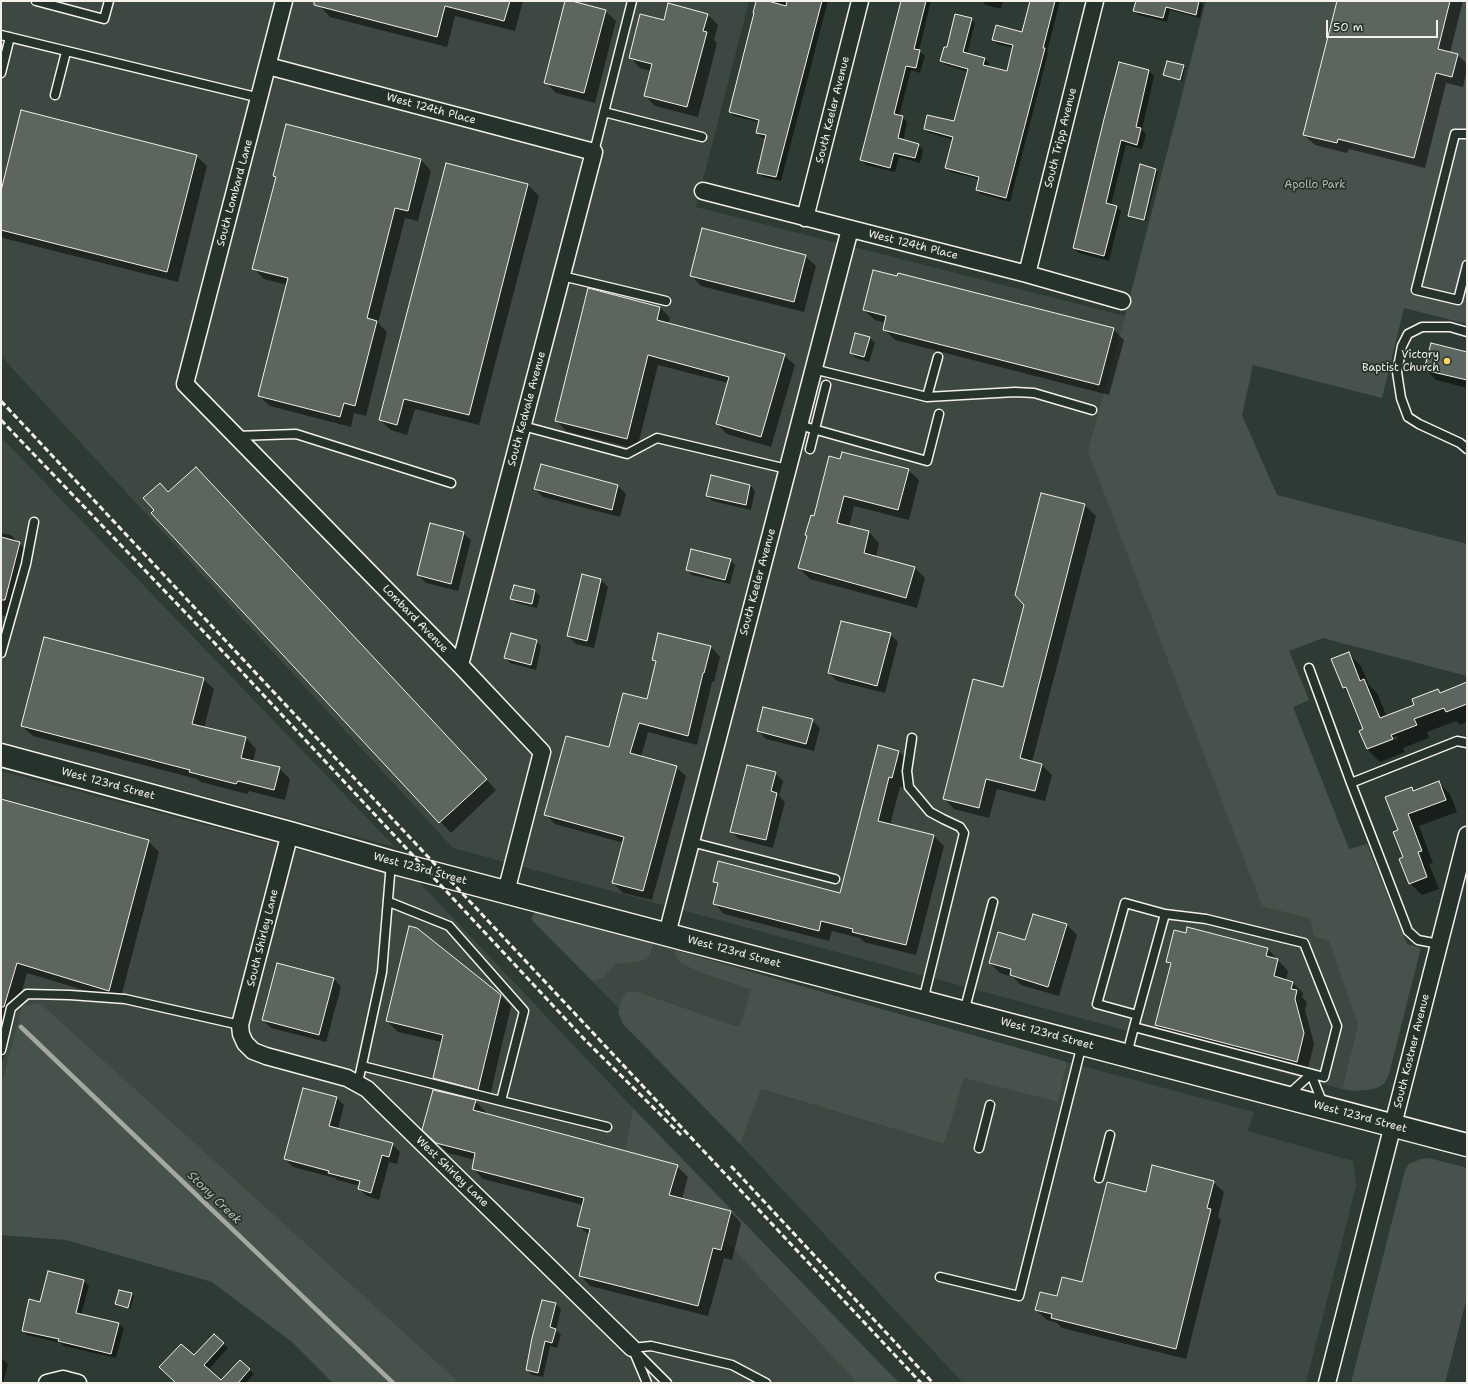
<!DOCTYPE html>
<style>
body{margin:0}
#map{position:relative;width:1468px;height:1384px;overflow:hidden;background:#2e3b34;font-family:"Shantell Sans",sans-serif}
canvas{display:block}
.frame{position:absolute;inset:0;border:2px solid #f4f1e8;pointer-events:none}
.scale{position:absolute;left:1326px;top:20px;width:112px;height:18px;box-sizing:border-box;border:2px solid #f4f1e8;border-top:0;padding-left:5px;font-size:12px;line-height:14px;white-space:nowrap;color:#f4f1e8;-webkit-text-stroke:3px #26332d;paint-order:stroke}
</style>
<div id="map">
<canvas width="1468" height="1384"></canvas>
<div class="frame"></div>
<div class="scale">50 m</div>
</div>
<script>
const c = document.querySelector('canvas').getContext('2d');
c.lineJoin = 'round';
function fillPath(path, color) { c.fillStyle = color; c.fill(path, 'evenodd'); }
const poly = rows => new Path2D(rows.map(r => 'M' + r).join(''));
function trace(path, color, width, dash) { c.strokeStyle = color; c.lineWidth = width; c.lineCap = dash ? 'butt' : 'round'; c.setLineDash(dash || []); c.stroke(path); }
function write(font, color, halo, rows, align = 'center') {
  c.font = font + ' "Shantell Sans",sans-serif'; c.lineWidth = 3.5; c.setLineDash([]); c.textBaseline = 'middle'; c.strokeStyle = halo; c.fillStyle = color; for (const [text, x, y, turn = 0] of rows) {
    c.save(); c.translate(x, y); c.rotate((+turn || 0) * Math.PI / 180); c.textAlign = isNaN(turn) ? turn : align; if (halo) c.strokeText(text, 0, 0); c.fillText(text, 0, 0); c.restore();
  }
}
const built = poly([
 [1,1,749,1,696,207,1125,316,1107,384,1235,671,1350,1000,1358,1025,1342,1089,453,848,1,356],
 [1,437,395,847,1,742],
 [1,771,418,881,633,1108,625,1151,678,1165,670,1195,731,1211,724,1239,857,1383,460,1383,40,1003,22,1006,1,1086],
 [654,943,675,950,675,955,681,963,699,972,751,990,739,1027,638,992,621,1000,619,1009,592,981,603,978,616,964,625,962,651,953],
 [1067,1062,1254,1112,1248,1131,1353,1161,1356,1186,1306,1383,963,1383,740,1144,760,1089,944,1144,964,1077,1058,1102]
]);
const green = poly([
 [1206,1,1467,1,1467,324,1404,308,1382,398,1253,365,1242,415,1277,495,1467,544,1467,676,1323,638,1289,651,1309,700,1293,707,1349,849,1367,844,1407,944,1421,948,1389,1074,1384,1084,1377,1088,1367,1090,1355,1091,1342,1089,1358,1025,1329,941,1314,936,1310,918,1262,906,1088,451,1125,316],
 [535,912,654,943,651,953,646,959,637,962,616,964,603,978,592,981,531,919],
 [675,950,1067,1062,1058,1102,964,1078,944,1144,761,1089,740,1144,623,1024,618,1012,621,1000,627,992,638,992,739,1027,751,990,699,972,681,963,675,955],
 [40,1003,460,1383,333,1383,292,1342,212,1282,66,1240,1,1235,1,1086,22,1006],
 [633,1108,899,1383,857,1383,724,1239,731,1211,669,1195,677,1165,625,1151],
 [1429,1158,1467,1168,1467,1297,1445,1383,1351,1383,1405,1170,1409,1164,1421,1159]
]);
const shadow = poly([
 [321,1,523,1,515,31,455,16,447,47,330,17,320,6],
 [566,1,605,11,616,21,595,103,556,93,546,82],
 [757,1,828,1,781,181,763,177,758,172,766,138,761,137,757,132,759,122,734,116,730,112,755,14],
 [902,1,931,1,919,51,925,56,920,73,911,70,899,116,903,117,907,122,903,141,919,145,923,150,920,163,899,157,895,172,866,165,861,160],
 [984,1,1003,1,1001,9,986,5,983,3],
 [1031,1,1060,1,1047,52,1048,53,1010,202,981,194,977,190,979,179,951,172,946,168,954,140,929,133,925,129,955,123,968,72,946,65,941,61,947,49,971,19,975,23,967,54,985,59,989,63,988,67,1007,72,1014,48,997,44,993,40,1023,33],
 [1137,1,1199,1,1203,5,1200,18,1170,10,1167,22,1138,15,1134,11],
 [1338,1,1463,1,1450,53,1458,55,1467,64,1467,70,1463,87,1446,83,1425,168,1349,149,1347,153,1315,145,1304,135],
 [707,14,718,25,714,40,717,43,698,117,655,106,645,95,651,71,640,68,630,57,665,22],
 [1183,66,1185,68,1182,81,1167,77,1164,75],
 [1149,71,1154,76,1142,130,1146,134,1142,149,1126,145,1111,205,1116,206,1121,211,1109,261,1079,253,1074,248],
 [287,125,421,160,431,171,418,221,405,218,378,323,387,332,366,416,354,413,351,427,270,406,259,396,288,285,264,279,254,269,277,179,274,176],
 [196,156,207,166,178,282,3,238,1,235,1,195],
 [446,164,528,185,539,196,479,425,415,409,407,435,391,430,380,420],
 [1156,169,1158,172,1146,221,1131,218,1129,215],
 [805,256,816,266,804,312,701,286,691,275],
 [660,307,670,318,668,324,784,355,795,365,771,447,727,434,717,424,728,383,658,365,637,449,566,431,556,420],
 [864,310,1113,329,1124,340,1109,395,895,340,884,329,886,323,875,320],
 [870,338,875,343,869,362,856,358,851,353],
 [1467,353,1467,388,1436,380,1425,369],
 [841,460,908,470,919,480,909,520,854,506,849,527,869,532,879,543,876,557,914,567,925,578,917,608,810,579,799,568,814,518],
 [712,476,750,485,755,491,751,510,712,501,707,496],
 [206,479,496,790,451,833,152,513,169,493],
 [618,486,626,494,620,517,543,497,535,489],
 [1042,494,1085,505,1096,516,1032,762,1041,764,1052,775,1045,801,997,789,989,818,954,809,944,798,1003,688,1025,605],
 [1,533,11,535,30,554,13,618,1,615],
 [463,533,471,540,458,591,426,583,418,575],
 [730,560,735,565,730,584,692,575,687,570],
 [600,579,608,587,594,648,576,644,568,636],
 [535,591,540,596,537,608,517,603,511,598],
 [890,634,898,642,885,693,837,681,829,673],
 [536,641,541,646,536,670,510,663,505,658],
 [711,647,720,657,714,682,712,682,697,745,648,732,641,757,676,767,686,776,652,900,623,893,613,883,624,843,555,824,546,815,610,749,648,701,657,664,653,660],
 [1348,653,1361,666,1369,685,1377,693,1387,717,1415,706,1438,690,1441,693,1467,687,1467,722,1460,725,1456,721,1427,732,1429,738,1403,748,1405,752,1380,762,1367,749,1364,730,1350,694,1344,688],
 [1397,736,1398,738,1373,748,1373,746],
 [203,679,214,689,204,728,246,738,256,749,253,762,279,768,290,779,285,800,249,791,247,794,201,782,197,779,33,736,22,726],
 [812,720,820,728,814,751,766,739,758,731],
 [899,751,909,762,903,788,900,787,890,825,934,836,944,846,916,955,864,942,860,938,832,931,829,941,724,914,714,903,718,886,714,882,841,894],
 [775,773,783,781,779,796,785,802,773,848,739,839,731,831],
 [1438,782,1450,794,1457,812,1419,826,1433,863,1429,864,1439,889,1422,895,1410,883,1400,831,1412,788,1414,791],
 [1,800,148,841,159,852,120,1001,27,973,1,1066],
 [1066,924,1077,935,1059,996,1021,985,1013,977,1000,973,990,963,1026,941],
 [1188,928,1268,949,1288,971,1286,981,1293,983,1303,993,1302,997,1307,1002,1305,1010,1314,1044,1307,1072,1167,1036,1156,1025,1171,966,1167,961,1186,934],
 [334,979,341,987,326,1042,271,1028,263,1020],
 [500,995,511,1006,489,1100,445,1088,434,1077,442,1042,398,1032,387,1021],
 [336,1097,344,1105,338,1129,392,1144,400,1152,397,1164,389,1162,379,1200,367,1196,359,1189,360,1186,337,1180,335,1178,293,1167,285,1159],
 [475,1101,486,1112,485,1114,677,1166,688,1177,682,1199,731,1212,741,1223,732,1260,724,1258,708,1316,590,1286,580,1275,590,1236,578,1225,583,1205,483,1179,473,1168,475,1160,448,1153,424,1130],
 [1213,1182,1224,1192,1218,1217,1221,1220,1186,1359,1062,1328,1057,1323,1047,1320,1036,1310,1082,1283,1147,1193],
 [49,1272,84,1281,89,1286,81,1315,119,1324,124,1328,116,1358,64,1346,61,1343,27,1335,23,1330,41,1303],
 [131,1294,134,1296,130,1309,118,1306,116,1304],
 [556,1304,561,1309,556,1330,561,1335,557,1348,550,1346,543,1377,532,1375,527,1370],
 [214,1335,228,1348,208,1370,221,1382,240,1361,254,1374,246,1383,177,1383,194,1357],
 [1,1358,8,1364,3,1383,1,1383]
]);
const stream = poly([
 [21,1027,393,1383]
]);
const building = poly([
 [314,1,510,1,504,21,445,6,437,37,314,5,314,1],
 [565,1,572,1,606,10,584,93,544,83,565,1],
 [756,1,768,1,786,6,787,1,822,1,776,177,757,173,766,135,756,133,759,120,729,112,754,13,753,13,756,1],
 [901,1,926,1,914,49,920,50,916,68,906,66,894,114,903,116,898,138,919,144,915,158,894,153,890,168,860,160,901,1],
 [1030,1,1055,1,1043,48,1045,48,1006,198,976,190,979,177,945,168,953,137,924,129,927,115,954,121,968,69,940,61,944,47,947,47,955,14,972,18,963,52,985,58,983,65,1007,71,1013,45,992,40,996,25,1022,32,1030,1],
 [1136,1,1199,1,1196,15,1166,7,1163,18,1133,11,1136,1],
 [1337,1,1450,1,1438,49,1458,54,1452,77,1436,73,1414,158,1338,139,1337,143,1303,135,1337,1],
 [668,3,708,14,703,31,707,32,687,107,644,96,652,64,629,58,640,14,664,20,668,3],
 [1167,61,1184,65,1180,80,1163,75,1167,61],
 [1119,62,1149,70,1136,127,1141,128,1137,145,1121,140,1106,203,1117,206,1104,256,1073,248,1104,119,1119,62],
 [21,110,197,155,167,272,1,230,1,191,21,110],
 [286,124,421,159,408,211,395,208,367,318,377,321,355,406,344,403,340,417,258,396,288,278,252,269,276,177,273,176,286,124],
 [446,163,528,184,469,415,404,399,397,425,379,420,446,163],
 [1140,164,1156,169,1144,220,1128,216,1140,164],
 [702,228,806,255,794,302,690,276,702,228],
 [873,270,897,276,898,273,1114,328,1099,385,883,330,886,316,863,310,873,270],
 [588,288,660,307,657,320,785,354,761,437,716,424,729,377,648,355,627,439,555,421,588,288],
 [855,333,870,337,864,357,850,353,855,333],
 [1431,343,1467,352,1467,380,1424,370,1431,343],
 [842,452,909,469,898,510,844,496,837,523,869,531,864,553,915,567,906,598,798,568,807,536,805,535,811,515,814,516,829,456,840,459,842,452],
 [541,464,618,485,612,510,534,489,541,464],
 [196,467,487,779,439,823,151,513,154,510,143,498,160,483,168,492,196,467],
 [711,475,750,485,746,505,706,496,711,475],
 [1041,493,1085,504,1020,758,1042,764,1035,791,986,779,979,808,943,799,973,679,1003,687,1024,605,1015,595,1041,493],
 [430,523,464,532,451,584,417,575,430,523],
 [1,537,20,542,5,600,1,600,1,537],
 [691,549,731,559,725,580,686,570,691,549],
 [582,574,601,579,587,641,567,636,582,574],
 [514,585,535,590,532,604,510,599,514,585],
 [841,621,891,633,877,686,828,673,841,621],
 [511,633,537,640,531,665,504,658,511,633],
 [658,633,711,646,704,673,703,673,688,736,639,723,630,753,677,766,643,891,612,883,624,837,544,815,566,736,609,747,623,693,647,699,656,661,652,660,658,633],
 [44,637,204,678,192,724,246,737,241,758,280,767,274,790,238,781,236,784,189,772,190,770,21,726,44,637],
 [1349,652,1360,681,1364,679,1380,718,1414,705,1412,699,1438,689,1440,693,1467,682,1467,704,1446,712,1444,708,1414,719,1417,725,1391,735,1393,739,1367,749,1359,731,1363,729,1346,687,1343,688,1331,659,1349,652],
 [763,707,813,719,806,744,757,731,763,707],
 [878,745,899,751,892,778,889,777,878,821,934,835,906,945,852,932,853,929,821,921,819,931,713,904,718,883,713,882,718,861,840,893,878,745],
 [747,765,776,772,771,791,777,793,766,840,730,832,747,765],
 [1439,781,1446,800,1408,814,1422,851,1418,852,1427,877,1409,884,1399,859,1403,857,1393,832,1398,830,1385,797,1412,787,1413,791,1439,781],
 [1,799,149,840,109,991,17,963,4,1007,1,1007,1,799],
 [1033,914,1067,924,1048,987,1010,975,1011,969,989,963,998,932,1025,940,1033,914],
 [409,926,417,928,501,995,478,1090,433,1078,443,1035,386,1021,409,926],
 [1187,927,1268,948,1266,956,1278,959,1274,976,1293,982,1291,989,1297,990,1295,999,1304,1033,1297,1062,1155,1025,1171,963,1166,962,1174,930,1186,933,1187,927],
 [277,963,334,978,319,1035,262,1020,277,963],
 [303,1088,337,1097,329,1126,393,1143,389,1157,382,1155,371,1193,358,1189,360,1181,328,1173,329,1171,284,1159,303,1088],
 [433,1090,476,1100,473,1110,678,1165,669,1195,731,1211,721,1250,713,1248,698,1306,579,1276,590,1229,577,1226,584,1198,472,1169,475,1153,436,1143,422,1130,433,1090],
 [1152,1165,1214,1181,1207,1208,1211,1209,1176,1349,1051,1318,1052,1314,1035,1310,1040,1292,1057,1296,1062,1277,1082,1282,1107,1182,1146,1192,1152,1165],
 [48,1271,84,1280,76,1313,119,1323,111,1354,58,1341,59,1339,22,1331,29,1299,40,1302,48,1271],
 [119,1290,132,1293,128,1308,115,1304,119,1290],
 [542,1300,556,1303,550,1327,556,1329,552,1343,545,1341,538,1373,526,1370,532,1338,542,1300],
 [214,1334,224,1343,204,1365,221,1380,240,1360,250,1369,238,1383,176,1383,159,1367,181,1344,194,1355,214,1334]
]);
const lane = poly([
 [36,1,104,19,109,1],
 [1,35,260,98],
 [1,73,10,37],
 [55,95,66,52],
 [604,112,702,137],
 [1467,134,1455,134,1416,290,1458,300,1467,265],
 [594,152,632,1],
 [562,276,666,301],
 [1467,332,1450,327,1422,327,1408,334,1402,346,1397,372,1401,398,1408,417,1419,424,1460,443,1467,449],
 [813,369,927,397,1015,392,1034,393,1092,410],
 [927,397,938,357],
 [799,425,927,461,939,414],
 [523,426,627,454,657,438,787,469],
 [237,436,296,434,451,483],
 [810,449,826,385],
 [1,653,26,564,34,522],
 [1309,668,1351,783,1408,931,1418,940,1439,944],
 [912,738,907,771,909,787,930,812,943,819,960,827,964,833,923,1001],
 [1351,783,1457,741,1467,743],
 [691,842,835,879],
 [964,1012,993,902],
 [1137,1015,1097,1004,1125,903,1165,914],
 [1,1050,11,1008,27,994,70,995,125,999,240,1025],
 [1127,1054,1134,1027,1165,914,1206,919,1304,943,1337,1026,1324,1077,1134,1027],
 [362,1066,501,1101,524,1011,449,926,389,902],
 [358,1083,382,972,391,863],
 [1288,1095,1311,1074,1323,1104],
 [501,1101,607,1127],
 [979,1148,990,1105],
 [1099,1178,1110,1135],
 [940,1277,1019,1296,1082,1044],
 [632,1348,651,1346,732,1365,766,1383],
 [632,1348,667,1383],
 [634,1352,647,1383]
]);
const street = poly([
 [284,1,185,384,460,665,542,752,506,892],
 [268,66,594,152,460,665],
 [703,191,1027,274,1122,301],
 [805,218,860,1],
 [1027,274,1095,1],
 [290,833,240,1025,241,1034,245,1043,253,1051,266,1056,347,1078,367,1089,632,1348],
 [667,934,850,229],
 [47,1383,63,1379,78,1383],
 [1327,1383,1467,835]
]);
const secondary = poly([
 [1,755,290,833,391,862,1467,1145]
]);
const rail = poly([
 [1,401,921,1383],
 [1,420,227,656,586,1041,681,1135],
 [731,1166,933,1383]
]);
const markers = [
 [1447,361,4,"#ffd166"]
];
const streetNames = [
 ["West 124th Place",431,109,15],
 ["South Keeler Avenue",833,110,-76],
 ["South Tripp Avenue",1061,138,-76],
 ["South Lombard Lane",235,193,-75],
 ["West 124th Place",913,245,14],
 ["South Kedvale Avenue",527,409,-75],
 ["South Keeler Avenue",758,582,-75],
 ["Lombard Avenue",415,619,46],
 ["West 123rd Street",108,784,15],
 ["West 123rd Street",420,869,15],
 ["South Shirley Lane",263,938,-76],
 ["West 123rd Street",734,952,15],
 ["West 123rd Street",1047,1034,15],
 ["South Kostner Avenue",1412,1051,-76],
 ["West 123rd Street",1360,1117,15],
 ["West Shirley Lane",452,1172,44]
];
const parkNames = [
 ["Apollo Park",1315,185]
];
const poiNames = [
 ["Victory",1439,355],
 ["Baptist Church",1439,368]
];
const waterNames = [
 ["Stony Creek",214,1198,44]
];
fillPath(built, '#3c4841');
fillPath(green, '#48524c');
fillPath(shadow, '#0007');
trace(stream, '#a4a8a0', 4.5);
fillPath(building, '#5c655e');
trace(building, '#f4f1e8', 1);
trace(lane, '#f4f1e8', 11);
trace(street, '#f4f1e8', 19);
trace(secondary, '#f4f1e8', 25);
trace(lane, '#26332d', 8);
trace(street, '#26332d', 16);
trace(secondary, '#26332d', 22);
trace(rail, '#f4f1e8', 3, [6, 3]);
for (const [x, y, r, color] of markers) { const dot = new Path2D(); dot.arc(x, y, r, 0, 2 * Math.PI); c.fillStyle = color; c.fill(dot); trace(dot, '#26332d', 1.5); }
write('11px', '#f4f1e8', '#26332d', streetNames);
write('11px', '#b8b9b1', '#26332d', parkNames);
write('11px', '#f4f1e8', '#26332d', poiNames, 'right');
write('italic 12px', '#b8bab2', '#26332d', waterNames);
</script>
